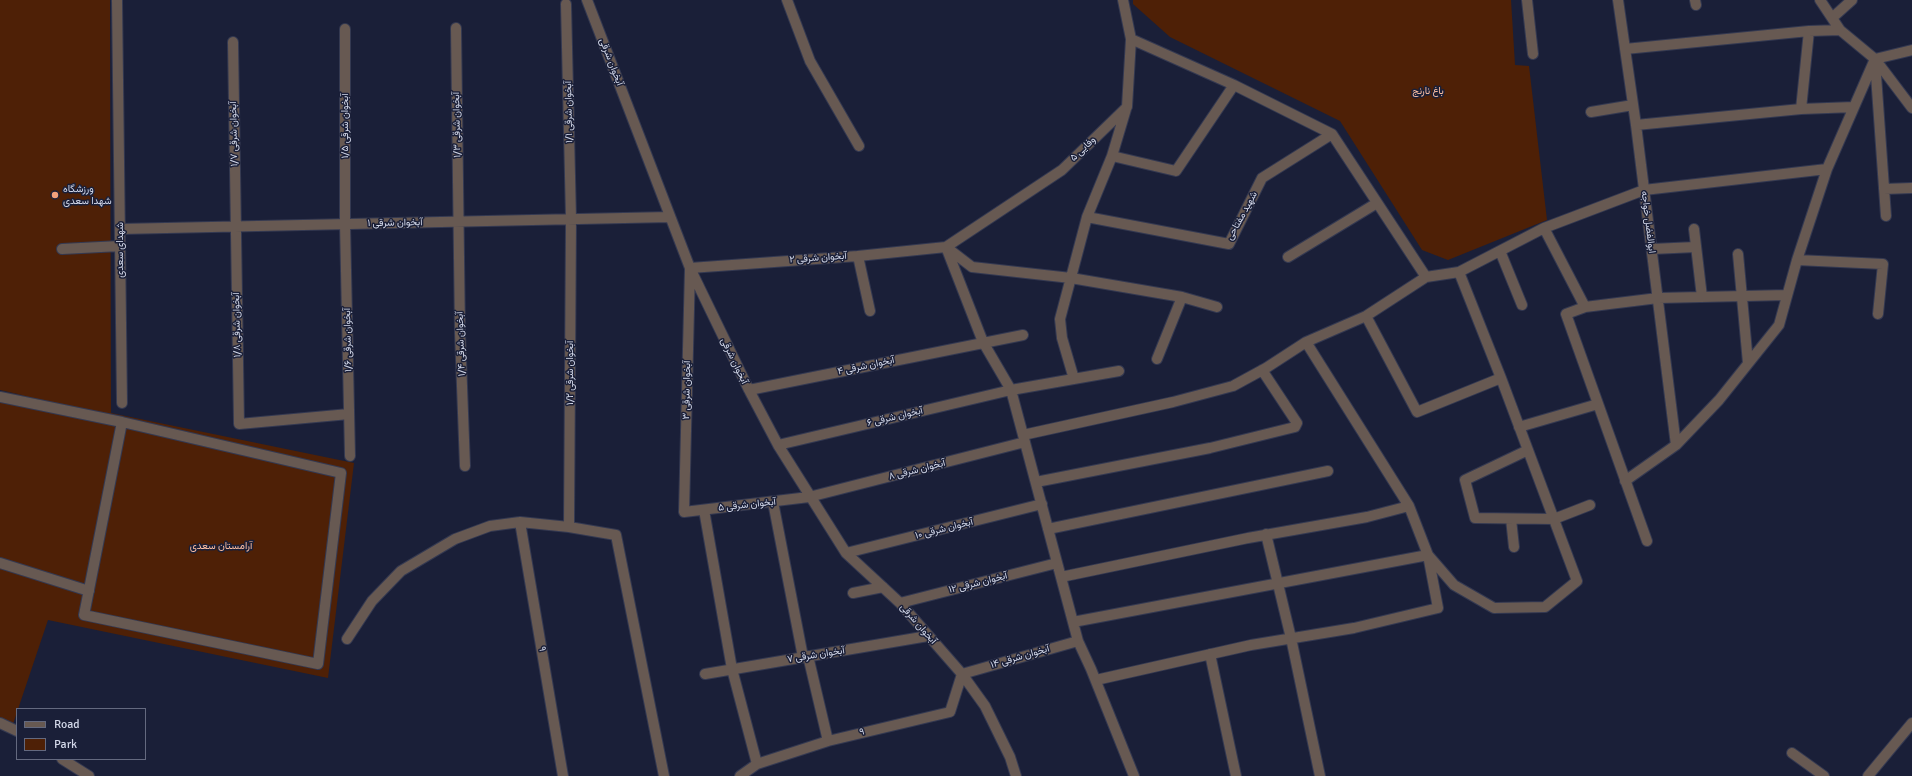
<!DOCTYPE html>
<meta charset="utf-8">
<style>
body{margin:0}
#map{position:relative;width:1912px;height:776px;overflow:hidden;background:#1a1f38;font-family:Signika,sans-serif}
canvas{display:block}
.legend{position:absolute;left:16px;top:708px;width:130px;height:52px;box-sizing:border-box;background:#1a1f38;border:1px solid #64697f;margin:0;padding:5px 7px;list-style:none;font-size:12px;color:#d3d8e9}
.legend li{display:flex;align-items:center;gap:8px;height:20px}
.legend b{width:20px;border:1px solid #64697f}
</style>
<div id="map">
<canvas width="1912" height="776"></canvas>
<ul class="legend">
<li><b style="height:5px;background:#675952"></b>Road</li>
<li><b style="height:11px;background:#4e2006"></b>Park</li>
</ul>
</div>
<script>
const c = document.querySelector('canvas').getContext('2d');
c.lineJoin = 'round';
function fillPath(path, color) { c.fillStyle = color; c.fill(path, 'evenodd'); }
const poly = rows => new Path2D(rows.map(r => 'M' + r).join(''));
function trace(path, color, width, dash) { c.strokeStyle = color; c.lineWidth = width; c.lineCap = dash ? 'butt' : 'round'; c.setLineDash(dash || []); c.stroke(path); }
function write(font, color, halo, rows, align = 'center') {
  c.font = font + ' Signika,Vazirmatn,sans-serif'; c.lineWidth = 3; c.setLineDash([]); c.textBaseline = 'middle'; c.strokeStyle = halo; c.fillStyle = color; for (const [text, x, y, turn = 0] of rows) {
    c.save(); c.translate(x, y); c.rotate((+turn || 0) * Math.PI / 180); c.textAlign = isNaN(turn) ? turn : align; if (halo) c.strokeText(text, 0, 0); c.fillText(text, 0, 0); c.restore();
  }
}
const green = poly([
 [0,0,110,0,111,413,354,463,328,678,48,620,12,727,0,723,0,391,27,396,0,390],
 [1133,0,1511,0,1515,65,1529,66,1547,220,1448,260,1422,250,1340,121,1170,37,1133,4]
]);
const minor = poly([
 [117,0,122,403],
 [587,0,690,268,749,390,778,445,846,553,900,603,962,674,985,706,1010,757,1016,776],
 [787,0,810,61,859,146],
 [1527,0,1533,54],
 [1618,0,1636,125,1676,445],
 [1695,0,1696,5],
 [1820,0,1840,30,1875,59,1912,108],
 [566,4,571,219,569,527],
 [1832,18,1852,0],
 [456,28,460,333,465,466],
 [345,29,345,224,350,456],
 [1131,39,1234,85,1332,134,1426,277],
 [233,42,239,424,349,414],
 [1625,49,1809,31,1840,30],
 [1875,59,1912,50],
 [1875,61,1886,216],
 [1801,109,1809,31],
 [1591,112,1633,105],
 [1636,125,1801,109,1854,107],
 [1112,156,1176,171,1234,85],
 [1884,189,1912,188],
 [1087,217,1229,244,1262,178,1332,134],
 [1544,228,1585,307],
 [120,229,670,217],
 [1694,229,1702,297],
 [946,247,983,342,1011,390,1078,641,1091,669,1134,776],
 [946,247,972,267,1071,278,1182,297,1217,307],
 [62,249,120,246],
 [1652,249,1696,247],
 [1500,251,1522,305],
 [1738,254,1748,363],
 [858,256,870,311],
 [1288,257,1377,203],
 [1797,260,1883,264,1878,314],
 [1366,316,1417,412,1501,378],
 [1157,359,1182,297],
 [1074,379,1062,338,1060,319,1087,217,1112,156,1126,109],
 [749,390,1023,335],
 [0,397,122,422,341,473,318,664,84,615,122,422],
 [1519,427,1598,404],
 [1023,435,1173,402,1233,386,1266,368,1306,342,1366,316,1426,277,1459,272,1544,228,1644,190,1827,169],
 [1025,442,809,497,684,512,690,268,858,256,946,247,1062,170,1127,107,1131,39,1123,0],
 [778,445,1011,390,1119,371],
 [1528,450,1465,480,1475,518,1554,519,1590,505],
 [1625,481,1676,445,1719,400,1779,325,1797,260,1827,169,1875,59],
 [1036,482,1210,448,1295,427,1297,423,1262,370],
 [773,502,803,657],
 [704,510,732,669,757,764],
 [1511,519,1514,547],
 [520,522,563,776],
 [1048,529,1328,471],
 [1266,534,1291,638,1320,776],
 [1647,541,1566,314,1585,307,1658,298,1787,295],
 [846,553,1042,504],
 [0,563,89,591],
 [1061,577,1248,538,1367,517,1409,506],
 [853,593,883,587],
 [900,603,1057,563],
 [1073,622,1428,555,1454,585,1494,608,1545,607,1577,581,1501,378,1459,272],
 [347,639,372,601,401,571,455,539,490,526,520,522,569,527,616,535,664,776],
 [1210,654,1236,776],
 [808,656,828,741],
 [705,674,928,636],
 [962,674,1078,641],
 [1096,680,1251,645,1354,628,1438,608,1428,555,1409,506,1306,342],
 [0,723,17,731],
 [1792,753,1824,776],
 [62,759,89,776],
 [740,776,757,764,828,741,950,712,962,674],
 [1868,776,1912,723]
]);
const markers = [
 [55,195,4,"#f1a17c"]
];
const streetNames = [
 ["آبخوان شرقی",611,62,69],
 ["آبخوان شرقی ۱/۱",569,112,-91],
 ["آبخوان شرقی ۱/۳",457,125,-91],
 ["آبخوان شرقی ۱/۵",345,126,-90],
 ["آبخوان شرقی ۱/۷",234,134,-91],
 ["وفایی ۵",1083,149,-44],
 ["شهید مفتاحی",1242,216,-61],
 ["ابوالفضل خواجه",1648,222,83],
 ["آبخوان شرقی ۱",395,223,-1],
 ["شهدای سعدی",120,250,-90],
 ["آبخوان شرقی ۲",818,258,-4],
 ["آبخوان شرقی ۱/۸",237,325,-91],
 ["آبخوان شرقی ۱/۶",348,340,-91],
 ["آبخوان شرقی ۱/۴",461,344,-92],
 ["آبخوان شرقی",734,361,64],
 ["آبخوان شرقی ۴",866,366,-12],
 ["آبخوان شرقی ۱/۲",570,373,-90],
 ["آبخوان شرقی ۳",687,390,-89],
 ["آبخوان شرقی ۶",895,417,-13],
 ["آبخوان شرقی ۸",917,470,-14],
 ["آبخوان شرقی ۵",747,505,-6],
 ["آبخوان شرقی ۱۰",944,529,-14],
 ["آبخوان شرقی ۱۲",978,583,-14],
 ["آبخوان شرقی",918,624,49],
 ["۹",542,649,80],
 ["آبخوان شرقی ۷",816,655,-9],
 ["آبخوان شرقی ۱۴",1020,657,-16],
 ["۹",862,732,-14]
];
const parkNames = [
 ["باغ نارنج",1428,91],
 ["آرامستان سعدی",221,546]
];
const poiNames = [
 ["ورزشگاه",63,189],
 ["شهدا سعدی",63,201]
];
fillPath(green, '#4e2006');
trace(minor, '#343951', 12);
trace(minor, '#675952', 10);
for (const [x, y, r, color] of markers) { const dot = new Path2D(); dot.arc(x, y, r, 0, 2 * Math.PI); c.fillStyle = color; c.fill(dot); trace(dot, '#1a1f38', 1.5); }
write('10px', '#d3d8e9', '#1a1f38', streetNames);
write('10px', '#febfa1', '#1a1f38', parkNames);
write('10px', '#d3d8e9', '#1a1f38', poiNames, 'left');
</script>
